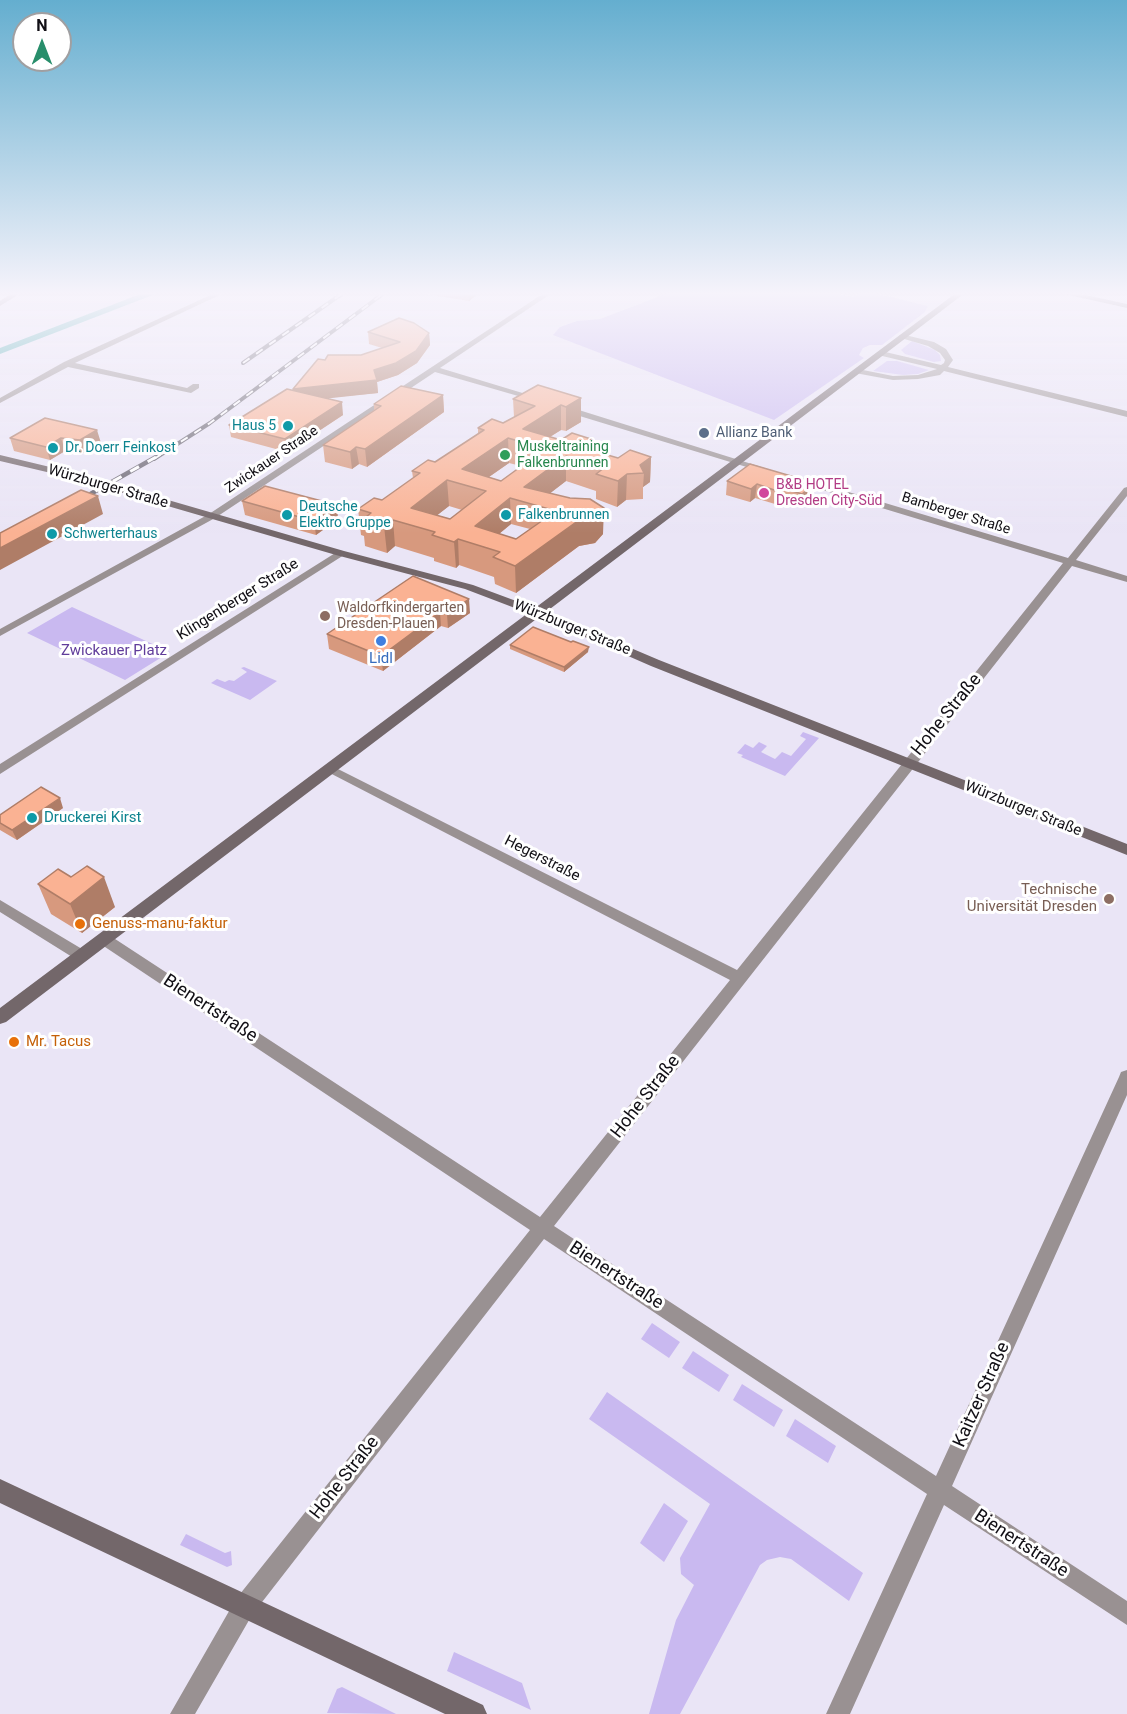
<!DOCTYPE html>
<meta charset="utf-8">
<style>
body{margin:0}
#map{position:relative;width:1127px;height:1714px;overflow:hidden;background:#eae5f6;font-family:Roboto,sans-serif}
canvas{display:block}
.north{position:absolute;left:12px;top:12px;width:60px;height:60px;box-sizing:border-box;background:#fff;border:2px solid #a09fa1;border-radius:50%;rotate:0deg;font-size:16px;font-weight:700;line-height:24px;text-align:center;color:#110f15}
.north::after{content:'';display:block;margin:auto;width:21px;height:27px;background:#288e6b;clip-path:polygon(50% 0,100% 100%,50% 72%,0 100%)}
</style>
<div id="map">
<canvas width="1127" height="1714"></canvas>
<div class="north">N</div>
</div>
<script>
const c = document.querySelector('canvas').getContext('2d');
c.lineJoin = 'round';
function fillPath(path, color) { c.fillStyle = color; c.fill(path, 'evenodd'); }
const poly = rows => new Path2D(rows.map(r => 'M' + r).join(''));
function trace(path, color, width, dash) { c.strokeStyle = color; c.lineWidth = width; c.lineCap = dash ? 'butt' : 'round'; c.setLineDash(dash || []); c.stroke(path); }
function write(font, color, halo, rows, align = 'center') {
  c.font = font + ' Roboto,sans-serif'; c.lineWidth = 6; c.setLineDash([]); c.textBaseline = 'middle'; c.strokeStyle = halo; c.fillStyle = color; for (const [text, x, y, turn = 0] of rows) {
    c.save(); c.translate(x, y); c.rotate((+turn || 0) * Math.PI / 180); c.textAlign = isNaN(turn) ? turn : align; if (halo) c.strokeText(text, 0, 0); c.fillText(text, 0, 0); c.restore();
  }
}
const green = poly([
 [668,293,836,293,852,297,859,293,874,293,928,306,925,312,882,345,870,345,863,348,859,355,864,358,774,420,553,335,560,327,577,321,600,319],
 [912,341,935,350,940,355,941,361,934,362,905,354,901,350],
 [887,361,897,361,929,370,918,374,903,375,873,371],
 [72,607,170,652,125,680,27,633],
 [244,667,277,681,250,700,211,683,217,679,225,682,229,680,234,681,247,672,241,668],
 [803,732,819,738,785,776,741,757,743,755,737,753,745,744,753,748,759,742,767,746,761,752,775,759,782,752,791,756,806,739,800,736],
 [652,1323,680,1342,669,1358,641,1339],
 [693,1351,729,1375,719,1392,682,1368],
 [742,1384,783,1410,774,1427,733,1400],
 [607,1392,863,1573,849,1601,791,1559,780,1557,767,1560,760,1565,680,1714,649,1714,676,1620,694,1585,681,1574,680,1558,710,1504,589,1419],
 [795,1419,836,1446,828,1463,786,1436],
 [664,1503,688,1521,664,1562,640,1543],
 [186,1534,225,1553,231,1551,232,1565,227,1567,180,1545],
 [454,1652,522,1683,531,1710,447,1671],
 [342,1687,396,1714,327,1713,337,1689]
]);
const water = poly([
 [143,293,158,293,0,354,0,348]
]);
const street = poly([
 [215,293,224,293,75,363,187,388,193,384,199,384,199,388,191,393,68,367,0,403,0,398,64,362,215,293],
 [544,293,552,293,440,368,539,398,539,402,435,372,215,518,0,636,0,629,209,514,544,293],
 [901,334,934,342,946,349,953,360,948,367,1127,411,1127,417,944,371,940,375,918,379,893,380,855,373,855,369,858,369,893,376,918,375,937,369,878,355,877,353,881,351,941,365,944,363,945,360,940,353,928,346,901,338,901,334],
 [560,406,566,406,771,470,763,472,560,410,560,406],
 [796,478,802,478,1068,558,1124,488,1127,487,1127,496,1076,560,1127,576,1127,582,1072,566,554,1226,936,1476,1119,1077,1121,1072,1127,1070,1127,1095,952,1486,1127,1601,1127,1625,944,1505,850,1714,826,1714,927,1494,544,1239,252,1615,195,1714,170,1714,236,1599,530,1230,99,943,97,939,99,935,104,934,109,935,540,1217,730,980,324,770,330,766,334,767,737,970,1063,563,796,482,796,478],
 [340,550,345,553,344,555,0,774,0,764,340,550],
 [0,900,87,952,89,956,87,960,77,960,0,912,0,900]
]);
const secondary = poly([
 [12,293,21,293,0,306,0,301,12,293],
 [956,293,965,293,546,612,659,660,1127,844,1127,855,651,666,539,617,6,1022,0,1024,0,1008,528,613,465,589,336,555,68,477,0,461,0,455,75,473,344,551,473,585,535,608,956,293],
 [1060,293,1076,293,1127,304,1127,308,1060,293],
 [0,1479,483,1705,487,1714,445,1714,0,1503,0,1479]
]);
const railFar1 = poly([
 [243,363,343,293],
 [154,459,210,423,384,293]
]);
const rail = poly([
 [78,501,156,457]
]);
const wall = poly([
 [420,293,479,293,469,301],
 [368,332,429,333,430,345,417,363,398,375,377,382,378,393,325,398,343,415,287,452,231,437,229,425,293,391,325,360,361,355,382,348,369,344],
 [443,395,444,412,367,467,359,464,352,469,325,462,323,445,374,410,374,404],
 [581,398,581,422,566,431,561,430,550,437,561,440,591,439,591,450,618,458,651,457,650,482,643,487,643,499,626,500,617,507,596,499,596,491,566,481,550,493,603,534,595,543,579,546,516,593,495,584,494,577,459,565,456,568,434,561,434,558,395,546,387,553,365,546,364,536,361,535,358,509,382,500,413,478,412,471,435,462,478,434,478,428,503,423,514,417,513,399],
 [509,463,521,466,501,481,489,477],
 [449,506,462,510,450,519,437,515],
 [511,524,530,529,516,539,499,534],
 [45,418,101,443,84,453,65,451,50,460,14,451,10,438],
 [727,481,815,483,812,496,800,507,778,501,775,504,755,498,750,502,726,495],
 [242,501,338,519,316,535,245,515],
 [413,576,470,613,448,628,441,626,383,671,329,649,327,634],
 [510,645,588,652,564,672,510,649],
 [63,808,17,840,0,830,0,815],
 [38,884,115,907,82,933,51,914]
]);
const shadedWall = poly([
 [472,293,479,293,469,301,469,296],
 [429,333,430,345,417,363,398,375,377,382,378,393,295,402,293,389,374,370],
 [443,395,444,412,367,467,365,449],
 [581,398,581,422,566,431,566,407],
 [342,402,343,415,287,452,285,439],
 [561,405,561,430,535,446,523,429],
 [97,430,101,443,84,453,80,440],
 [61,438,65,451,50,460,46,447],
 [508,438,509,463,473,488,462,469],
 [591,439,591,464,580,447],
 [356,447,359,464,352,469,350,452],
 [566,456,566,481,535,505,524,487],
 [651,457,650,482,643,487,644,473,640,465],
 [627,474,626,500,617,507,618,481],
 [447,480,449,506,421,528,411,508],
 [815,483,812,496,800,507,802,494],
 [757,484,755,498,750,502,751,489],
 [780,487,778,501,775,504,777,491],
 [98,496,103,514,0,570,0,548],
 [510,498,511,524,483,547,475,526],
 [337,505,338,519,316,535,314,521],
 [604,508,603,534,595,543,579,546,516,593,515,566,579,520],
 [393,520,395,546,387,553,384,526],
 [458,539,459,565,456,568,454,542],
 [469,599,470,613,448,628,447,614],
 [440,612,441,626,383,671,381,656],
 [589,647,588,652,564,672,564,667],
 [60,798,63,808,17,840,12,830],
 [104,877,115,907,82,933,70,904]
]);
const building = poly([
 [453,293,472,293,469,296,453,293],
 [399,318,414,323,429,333,416,351,396,363,374,370,377,380,293,389,318,359,325,360,328,355,361,355,400,342,368,332,399,318],
 [538,385,581,398,566,407,561,405,523,429,561,440,572,433,591,439,580,447,618,458,630,450,651,457,640,465,644,473,627,474,618,481,596,474,604,468,566,456,524,487,570,498,590,499,604,508,596,517,579,520,515,566,493,557,500,552,458,539,454,542,432,535,435,532,393,520,384,526,362,520,371,513,358,509,374,498,382,500,420,473,412,471,428,460,435,462,484,430,478,428,492,419,503,423,535,406,513,399,538,385],
 [508,438,545,449,501,481,462,469,508,438],
 [447,480,486,491,450,519,411,508,447,480],
 [510,498,556,511,516,539,475,526,510,498],
 [401,386,443,395,365,449,356,447,350,452,323,445,381,406,374,404,401,386],
 [287,389,342,402,285,439,229,425,287,389],
 [45,418,97,430,80,440,61,438,46,447,10,438,45,418],
 [750,464,815,483,802,494,780,487,777,491,757,484,751,489,727,481,750,464],
 [265,486,337,505,314,521,242,501,265,486],
 [81,490,98,496,0,548,0,533,81,490],
 [413,576,469,599,447,614,440,612,381,656,327,634,413,576],
 [533,627,571,642,573,641,589,647,564,667,510,645,533,627],
 [41,787,60,798,12,830,0,823,0,815,41,787],
 [87,866,104,877,70,904,38,884,58,869,71,877,87,866]
]);
const markers = [
 [288,426,6,"#0f9aa8"],
 [704,433,6,"#5c6f8a"],
 [53,448,6,"#0f9aa8"],
 [505,455,6,"#2e9e5b"],
 [764,493,6,"#d1479c"],
 [287,515,6,"#0f9aa8"],
 [506,515,6,"#0f9aa8"],
 [52,534,6,"#0f9aa8"],
 [325,616,6,"#8d6e63"],
 [381,641,6,"#3f7fe0"],
 [32,818,6,"#0f9aa8"],
 [1109,899,6,"#8d6e63"],
 [80,924,6,"#e8710a"],
 [14,1042,6,"#e8710a"]
];
const farCulturenames = [
 ["Haus 5",276,426,"right"],
 ["Dr. Doerr Feinkost",65,448],
 ["Deutsche",299,507],
 ["Elektro Gruppe",299,523],
 ["Falkenbrunnen",518,515],
 ["Schwerterhaus",64,534]
];
const farServicenames = [
 ["Allianz Bank",716,433]
];
const farLeisurenames = [
 ["Muskeltraining",517,447],
 ["Falkenbrunnen",517,463]
];
const farStreetnames = [
 ["Zwickauer Straße",272,460,-34],
 ["Bamberger Straße",956,514,17]
];
const farHotelnames = [
 ["B&B HOTEL",776,485],
 ["Dresden City-Süd",776,501]
];
const farEducationnames = [
 ["Waldorfkindergarten",337,608],
 ["Dresden-Plauen",337,624]
];
const streetNames = [
 ["Würzburger Straße",108,487,16],
 ["Klingenberger Straße",238,600,-32],
 ["Würzburger Straße",572,628,22],
 ["Würzburger Straße",1023,809,22],
 ["Hegerstraße",542,859,27]
];
const parkNames = [
 ["Zwickauer Platz",114,651]
];
const shopNames = [
 ["Lidl",381,659]
];
const cultureNames = [
 ["Druckerei Kirst",44,818]
];
const educationNames = [
 ["Technische",1097,890],
 ["Universität Dresden",1097,907]
];
const foodNames = [
 ["Genuss-manu-faktur",92,924],
 ["Mr. Tacus",26,1042]
];
const nearStreetnames = [
 ["Hohe Straße",947,715,-51],
 ["Bienertstraße",210,1009,33],
 ["Hohe Straße",646,1097,-52],
 ["Bienertstraße",616,1276,33],
 ["Kaitzer Straße",982,1395,-66],
 ["Hohe Straße",345,1478,-52],
 ["Bienertstraße",1021,1544,33]
];
fillPath(green, '#c9b9f0');
fillPath(water, '#3ea6a9');
fillPath(street, '#999192');
fillPath(secondary, '#73676a');
trace(railFar1, '#6c6873', 4);
trace(rail, '#6c6873', 4.5);
trace(railFar1, '#fff', 2, [8]);
trace(rail, '#fff', 3, [10]);
fillPath(wall, '#d7997e');
fillPath(shadedWall, '#af7d67');
fillPath(building, '#fab293');
trace(building, '#af7d67', 1.5);
const sky = c.createLinearGradient(0, 0, 0, 533);
sky.addColorStop(0, '#64aecf');
sky.addColorStop(0.55, '#f6f3fb');
sky.addColorStop(1, '#f6f3fb00');
c.fillStyle = sky;
c.fillRect(0, 0, 1127, 533);
for (const [x, y, r, color] of markers) { const dot = new Path2D(); dot.arc(x, y, r, 0, 2 * Math.PI); c.fillStyle = color; c.fill(dot); trace(dot, '#fff', 2); }
write('14px', '#0d838f', '#fff', farCulturenames, 'left');
write('14px', '#4e5e75', '#fff', farServicenames, 'left');
write('14px', '#27864d', '#fff', farLeisurenames, 'left');
write('14px', '#110f15', '#fff', farStreetnames);
write('14px', '#b23c85', '#fff', farHotelnames, 'left');
write('14px', '#785e54', '#fff', farEducationnames, 'left');
write('15px', '#110f15', '#fff', streetNames);
write('15px', '#603c9a', '#fff', parkNames);
write('15px', '#366cbe', '#fff', shopNames);
write('15px', '#0d838f', '#fff', cultureNames, 'left');
write('15px', '#785e54', '#fff', educationNames, 'right');
write('15px', '#c56008', '#fff', foodNames, 'left');
write('18px', '#110f15', '#fff', nearStreetnames);
</script>
